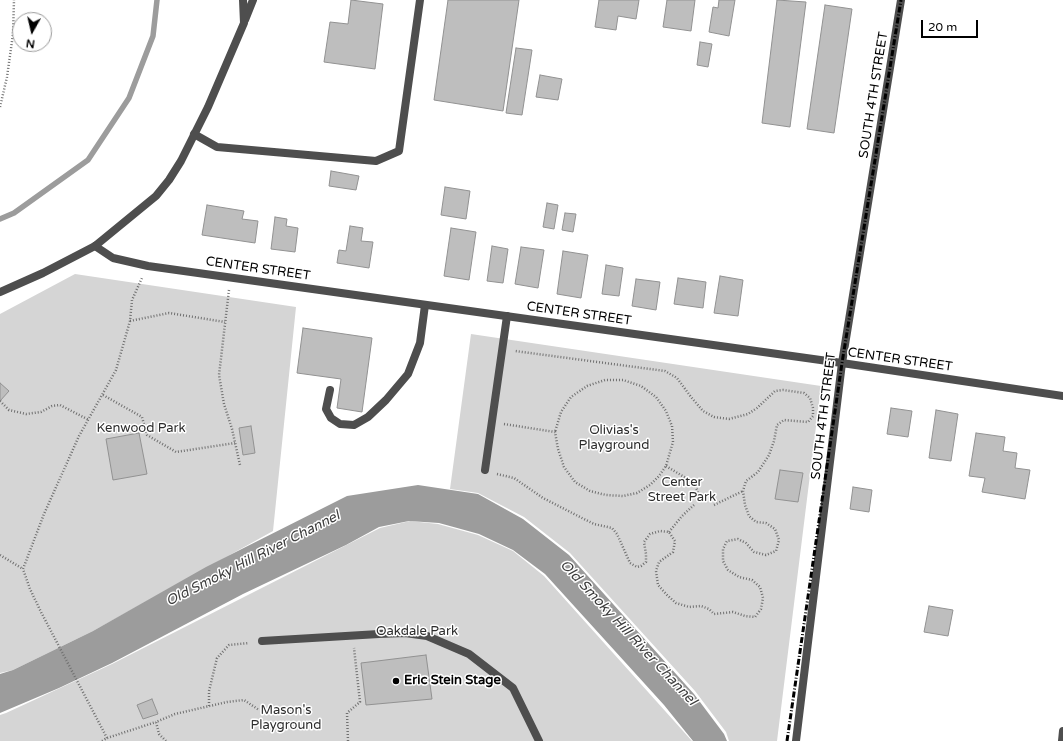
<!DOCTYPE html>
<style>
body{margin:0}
#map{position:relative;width:1063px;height:741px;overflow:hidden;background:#fff;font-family:"Varela Round",sans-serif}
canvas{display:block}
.north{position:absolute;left:12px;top:12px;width:40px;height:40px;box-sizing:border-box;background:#fff;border:1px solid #999;border-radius:50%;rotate:188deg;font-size:11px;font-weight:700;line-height:16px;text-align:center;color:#000}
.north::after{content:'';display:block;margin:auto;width:14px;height:18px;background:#000;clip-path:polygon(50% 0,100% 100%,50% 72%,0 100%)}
.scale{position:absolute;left:921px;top:20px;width:57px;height:18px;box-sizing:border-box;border:2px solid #000;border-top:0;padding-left:5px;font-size:12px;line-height:14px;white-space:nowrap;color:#000;-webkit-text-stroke:3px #fff;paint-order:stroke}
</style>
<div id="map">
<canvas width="1063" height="741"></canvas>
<div class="north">N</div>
<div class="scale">20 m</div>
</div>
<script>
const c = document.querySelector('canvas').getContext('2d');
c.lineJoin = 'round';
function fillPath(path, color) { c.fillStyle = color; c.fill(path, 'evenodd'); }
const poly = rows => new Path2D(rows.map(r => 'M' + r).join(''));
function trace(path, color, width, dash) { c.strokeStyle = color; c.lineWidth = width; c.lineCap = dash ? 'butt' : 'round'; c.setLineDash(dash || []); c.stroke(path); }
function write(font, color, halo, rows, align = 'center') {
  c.font = font + ' "Varela Round",sans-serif'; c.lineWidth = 3; c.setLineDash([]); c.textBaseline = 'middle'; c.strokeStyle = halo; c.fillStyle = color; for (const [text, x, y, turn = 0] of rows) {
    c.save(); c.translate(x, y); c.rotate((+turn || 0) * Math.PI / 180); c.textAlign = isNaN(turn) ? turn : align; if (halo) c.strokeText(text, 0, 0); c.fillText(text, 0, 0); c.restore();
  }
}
const green = poly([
 [75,274,296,307,273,531,93,631,13,670,0,673,0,314],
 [471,334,821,386,777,741,729,741,726,732,695,691,570,553,524,517,478,493,450,489],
 [410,521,438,524,478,535,513,551,544,576,692,741,0,741,0,715,6,713,112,664,380,528]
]);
const water = poly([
 [418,485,478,494,523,519,569,555,694,694,724,734,727,741,693,741,664,705,545,574,513,550,479,534,439,523,409,521,379,527,346,545,243,594,112,663,59,688,0,713,0,674,13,670,93,631,206,567,347,496]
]);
const stream = poly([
 [0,219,14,213,88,160,129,98,153,36,157,0]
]);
const building = poly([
 [351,0,383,4,375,69,324,62,330,22,348,24,351,0],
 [448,0,519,0,503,111,434,100,448,0],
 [599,0,639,0,636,19,618,16,616,30,595,27,599,0],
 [667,0,695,0,691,31,663,27,667,0],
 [719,0,735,0,729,36,709,32,713,7,718,8,719,0],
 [777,0,806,2,790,127,762,123,777,0],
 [825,5,852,9,834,133,807,129,825,5],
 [700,42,712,44,708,67,697,65,700,42],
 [516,48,532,50,522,115,506,113,516,48],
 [540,75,562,79,558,100,536,97,540,75],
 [331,171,359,176,356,190,329,186,331,171],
 [445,187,470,191,466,219,441,215,445,187],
 [547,203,558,205,554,229,543,227,547,203],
 [207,205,244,211,242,219,258,221,255,243,202,235,207,205],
 [565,213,576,214,573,232,562,230,565,213],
 [275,217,287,219,286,226,298,228,295,252,271,249,275,217],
 [350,226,363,228,361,241,373,242,369,268,337,263,339,250,346,251,350,226],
 [451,228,476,232,469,280,444,276,451,228],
 [492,246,508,249,503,283,487,281,492,246],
 [521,247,544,250,538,288,515,284,521,247],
 [563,251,588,255,581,298,557,294,563,251],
 [606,265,623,268,619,296,602,294,606,265],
 [720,276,743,280,738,316,714,313,720,276],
 [678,278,706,282,703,308,674,304,678,278],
 [636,279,660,282,656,310,632,306,636,279],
 [303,328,372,338,362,412,337,408,341,379,297,373,303,328],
 [0,383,9,391,0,401,0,383],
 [891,408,912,411,908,437,887,434,891,408],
 [936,410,958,414,951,461,929,458,936,410],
 [251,426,255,453,243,455,239,428,251,426],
 [139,433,147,474,113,480,106,439,139,433],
 [976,433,1005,437,1003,451,1017,453,1015,468,1030,470,1025,499,982,492,985,478,969,476,976,433],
 [780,470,803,473,798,502,775,499,780,470],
 [853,487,872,490,869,512,850,509,853,487],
 [929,606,953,610,948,636,924,632,929,606],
 [426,655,432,699,366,705,361,663,426,655],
 [152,699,158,714,143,719,137,705,152,699]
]);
const path = poly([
 [0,107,7,77,13,34,14,0],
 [229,290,219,375,224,404,232,429,240,465],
 [130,321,169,313,225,322],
 [103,395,142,417,147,435,176,452,235,443],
 [0,401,9,410,26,414,41,412,52,406,60,405,89,420],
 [504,424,555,432,558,449,564,467,575,482,590,491,606,495,623,496,637,493,650,485,659,476,666,466,673,442,672,426,666,411,656,397,641,386,623,380,605,380,587,386,571,397,561,412,555,432],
 [666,466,694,483,698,492],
 [497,474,514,478,543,498,582,518,594,524,612,528,617,534,630,563,637,567,641,566,646,562,646,554,644,542,650,534,660,531,669,532,675,541,673,552,659,562,656,571,658,585,667,595,676,603,689,607,701,606,709,609,714,614,733,612,745,616,755,617,761,609,763,598,760,587,752,580,739,577,728,570,723,561,723,549,727,541,738,539,746,543,754,552,766,555,776,551,779,540,775,529,766,523,756,522,749,516,745,505,743,491,746,481,758,472,769,455,774,441,777,425,784,420,808,422,813,416,813,408,810,398,804,393,783,390,775,391,757,408,748,414,729,419,714,417,703,411,691,397,677,378,665,371,515,351],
 [714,505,743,491],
 [669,532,682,516,694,505],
 [0,555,23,569],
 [209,706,209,691,217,658,229,645,249,643],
 [107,738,41,612,30,589,23,569,44,514,79,436,116,370,130,321,132,300,142,278],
 [102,741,107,738,156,722],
 [166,741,159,734,156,722,175,714,227,702,244,700,259,710],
 [348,741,347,713,360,702,354,648]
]);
const service = poly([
 [194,134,217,147,376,161,399,151,420,0],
 [330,390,326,409,331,418,340,424,354,425,368,417,386,400,408,374,420,343,425,305],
 [485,470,507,316],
 [262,641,379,634,405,633,427,636,469,654,513,688,539,741]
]);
const minor = poly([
 [95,246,113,258,148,266,842,363,1063,396],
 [796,741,842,363,901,0],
 [1062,741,1063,731]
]);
const tertiary = poly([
 [245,20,253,0],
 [0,292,43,273,95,246,156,196,169,180,181,161,208,107,244,23,243,0]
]);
const rail = poly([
 [787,741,842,363,901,0]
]);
const markers = [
 [396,681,4,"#000"]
];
const streetNames = [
 ["SOUTH 4TH STREET",874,95,-81],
 ["CENTER STREET",258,269,8],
 ["CENTER STREET",579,314,8],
 ["CENTER STREET",900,360,8],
 ["SOUTH 4TH STREET",824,416,-83]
];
const parkNames = [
 ["Kenwood Park",141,429],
 ["Olivias's",614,431],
 ["Playground",614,446],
 ["Center",682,483],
 ["Street Park",682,498],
 ["Oakdale Park",417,632],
 ["Mason's",286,711],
 ["Playground",286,726]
];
const poiNames = [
 ["Eric Stein Stage",404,681]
];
const waterNames = [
 ["Old Smoky Hill River Channel",253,559,-27],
 ["Old Smoky Hill River Channel",628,633,47]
];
fillPath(green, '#d5d5d5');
fillPath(water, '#9c9c9c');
trace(stream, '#9c9c9c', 5.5);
fillPath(building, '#bebebe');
trace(building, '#929292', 1);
trace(path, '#707070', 2.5, [1, 2]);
trace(service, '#4e4e4e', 8);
trace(minor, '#4e4e4e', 8);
trace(tertiary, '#4e4e4e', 8);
trace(rail, '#000', 3, [6, 2, 1, 2]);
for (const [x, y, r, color] of markers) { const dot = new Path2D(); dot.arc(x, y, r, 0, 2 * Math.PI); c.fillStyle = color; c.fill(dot); trace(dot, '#fff', 1.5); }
write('13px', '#000', '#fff', streetNames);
write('13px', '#2c2c2c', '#fff', parkNames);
write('bold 13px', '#000', '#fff', poiNames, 'left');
write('italic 14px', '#3d3d3d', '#fff', waterNames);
</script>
